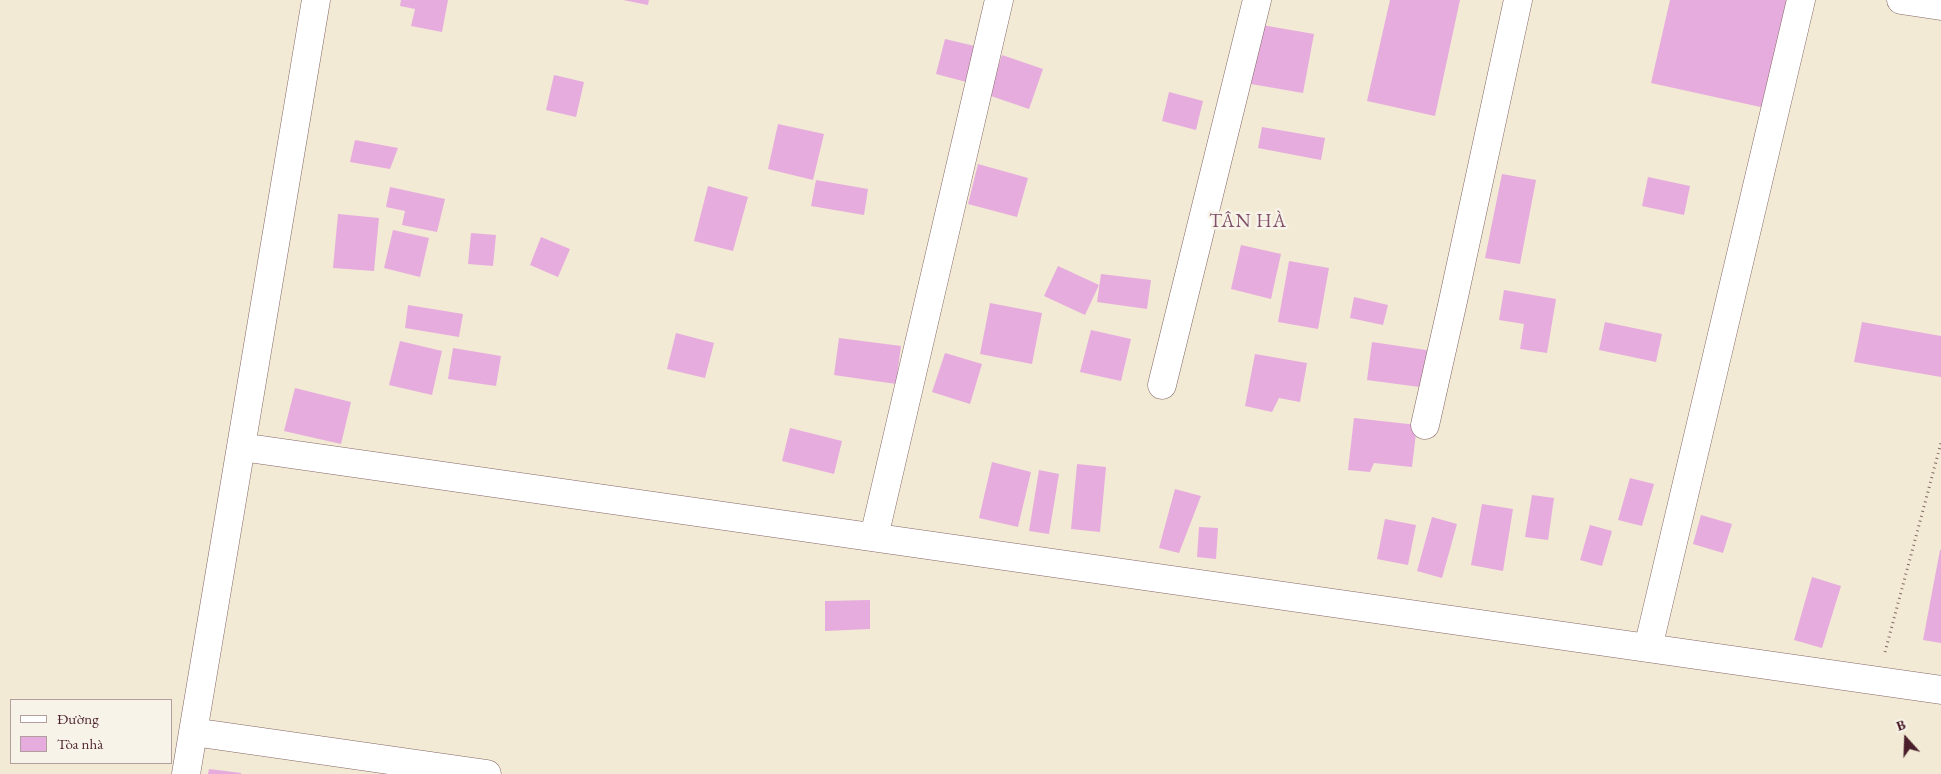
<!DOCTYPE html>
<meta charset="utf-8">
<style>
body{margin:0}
#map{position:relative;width:1941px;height:774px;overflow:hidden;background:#f2ead4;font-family:"EB Garamond",serif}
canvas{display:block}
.legend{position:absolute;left:10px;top:699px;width:162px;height:65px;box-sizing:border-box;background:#f7f3e8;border:1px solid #b29e9c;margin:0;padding:6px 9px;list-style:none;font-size:15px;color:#4a1f2b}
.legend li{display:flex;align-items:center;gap:10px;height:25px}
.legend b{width:25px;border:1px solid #b29e9c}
.north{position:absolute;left:1881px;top:714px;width:50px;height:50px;-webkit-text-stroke:4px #f7f3e8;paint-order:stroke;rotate:340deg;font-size:14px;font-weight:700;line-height:20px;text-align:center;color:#4a1f2b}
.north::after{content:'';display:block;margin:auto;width:18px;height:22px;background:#4a1f2b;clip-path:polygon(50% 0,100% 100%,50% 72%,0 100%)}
</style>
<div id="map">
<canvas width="1941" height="774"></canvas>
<ul class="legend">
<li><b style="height:6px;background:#fff"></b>Đường</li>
<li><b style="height:14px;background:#e6acde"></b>Tòa nhà</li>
</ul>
<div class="north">B</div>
</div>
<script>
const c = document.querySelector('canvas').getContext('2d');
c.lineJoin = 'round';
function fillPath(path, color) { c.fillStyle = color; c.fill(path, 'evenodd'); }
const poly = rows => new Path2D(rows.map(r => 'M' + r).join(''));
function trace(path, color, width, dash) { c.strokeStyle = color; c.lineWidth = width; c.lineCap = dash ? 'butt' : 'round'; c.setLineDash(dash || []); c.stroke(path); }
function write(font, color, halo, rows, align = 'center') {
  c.font = font + ' "EB Garamond",serif'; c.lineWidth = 5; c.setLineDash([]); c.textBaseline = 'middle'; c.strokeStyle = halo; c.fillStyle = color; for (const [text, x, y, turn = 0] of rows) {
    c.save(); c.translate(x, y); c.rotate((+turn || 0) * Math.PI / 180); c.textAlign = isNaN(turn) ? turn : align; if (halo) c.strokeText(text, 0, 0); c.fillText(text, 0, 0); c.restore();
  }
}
const building = poly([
 [401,0,448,0,442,32,411,26,415,9,400,6],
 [623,0,649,0,648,5],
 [1390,0,1460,0,1435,116,1367,101],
 [1670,0,1789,0,1765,108,1651,83],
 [1262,25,1314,34,1303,93,1251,84],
 [945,39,983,48,974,84,936,74],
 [1002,55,1043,69,1029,109,988,95],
 [554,75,584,82,576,117,546,110],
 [1169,92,1203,101,1196,130,1162,121],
 [778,124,824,134,813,180,768,169],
 [1262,127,1325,138,1321,160,1258,148],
 [355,140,398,148,390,169,350,162],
 [978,164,1028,178,1017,217,968,204],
 [1502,174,1536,180,1520,264,1485,258],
 [1648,177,1690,186,1684,215,1642,206],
 [816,180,868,189,864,215,811,206],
 [708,186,748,197,733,251,694,241],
 [390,187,445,199,437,232,402,225,405,211,386,207],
 [338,214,379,218,374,271,333,268],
 [393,230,429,238,420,277,384,268],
 [471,233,496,235,493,266,468,264],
 [541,237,570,249,558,277,530,265],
 [1241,245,1281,254,1271,299,1231,289],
 [1289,261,1329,268,1318,329,1278,322],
 [1058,266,1099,285,1085,315,1044,296],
 [1101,274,1151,280,1147,309,1097,302],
 [1504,290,1556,299,1547,353,1520,349,1524,324,1499,320],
 [1354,297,1388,305,1383,325,1350,318],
 [990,303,1042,313,1032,364,980,354],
 [408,305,463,314,459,337,405,328],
 [1605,322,1662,334,1656,362,1599,350],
 [1862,322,1941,336,1941,377,1854,362],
 [1091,330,1131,339,1121,381,1080,372],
 [676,333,714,343,705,378,667,369],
 [839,338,901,346,896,384,834,375],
 [400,341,442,351,432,395,389,385],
 [1372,342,1433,351,1427,388,1367,380],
 [453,348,501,356,496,386,448,379],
 [945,353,982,364,970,404,932,392],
 [1255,354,1307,363,1300,402,1279,398,1272,412,1245,406],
 [295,388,351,402,341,444,284,431],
 [1354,418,1417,425,1412,467,1374,463,1370,472,1348,470],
 [790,428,842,441,834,474,782,461],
 [992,462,1031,472,1018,527,979,518],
 [1077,464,1106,467,1100,532,1071,529],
 [1039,470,1059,474,1049,534,1029,531],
 [1630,478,1654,484,1642,526,1618,520],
 [1175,489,1201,496,1179,553,1159,548],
 [1532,495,1554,498,1548,540,1525,537],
 [1482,504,1513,509,1503,571,1471,565],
 [1701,515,1732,524,1723,553,1693,544],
 [1432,517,1457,524,1442,578,1417,571],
 [1385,519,1416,525,1408,565,1377,559],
 [1590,525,1612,531,1602,566,1580,560],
 [1199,527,1218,528,1216,559,1197,557],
 [1940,550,1941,550,1941,643,1923,640],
 [1812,577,1841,586,1822,648,1794,640],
 [870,600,870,629,825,631,825,601],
 [209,769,241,773,241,774,208,774]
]);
const path = poly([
 [1885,652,1941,443]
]);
const minor = poly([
 [1901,0,1941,6],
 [1162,385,1257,0],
 [1425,425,1453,301,1518,0],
 [241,447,1941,690],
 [874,537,999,0],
 [1648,648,1801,0],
 [193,732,487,774],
 [186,774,316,0]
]);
const neighbourhoodNames = [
 ["TÂN HÀ",1248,222]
];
fillPath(building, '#e6acde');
trace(minor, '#856666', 29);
trace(path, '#856666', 3, [1, 4]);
trace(minor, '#fff', 28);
c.letterSpacing = '1px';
write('19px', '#81506a', '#f7f3e8', neighbourhoodNames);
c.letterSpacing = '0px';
</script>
